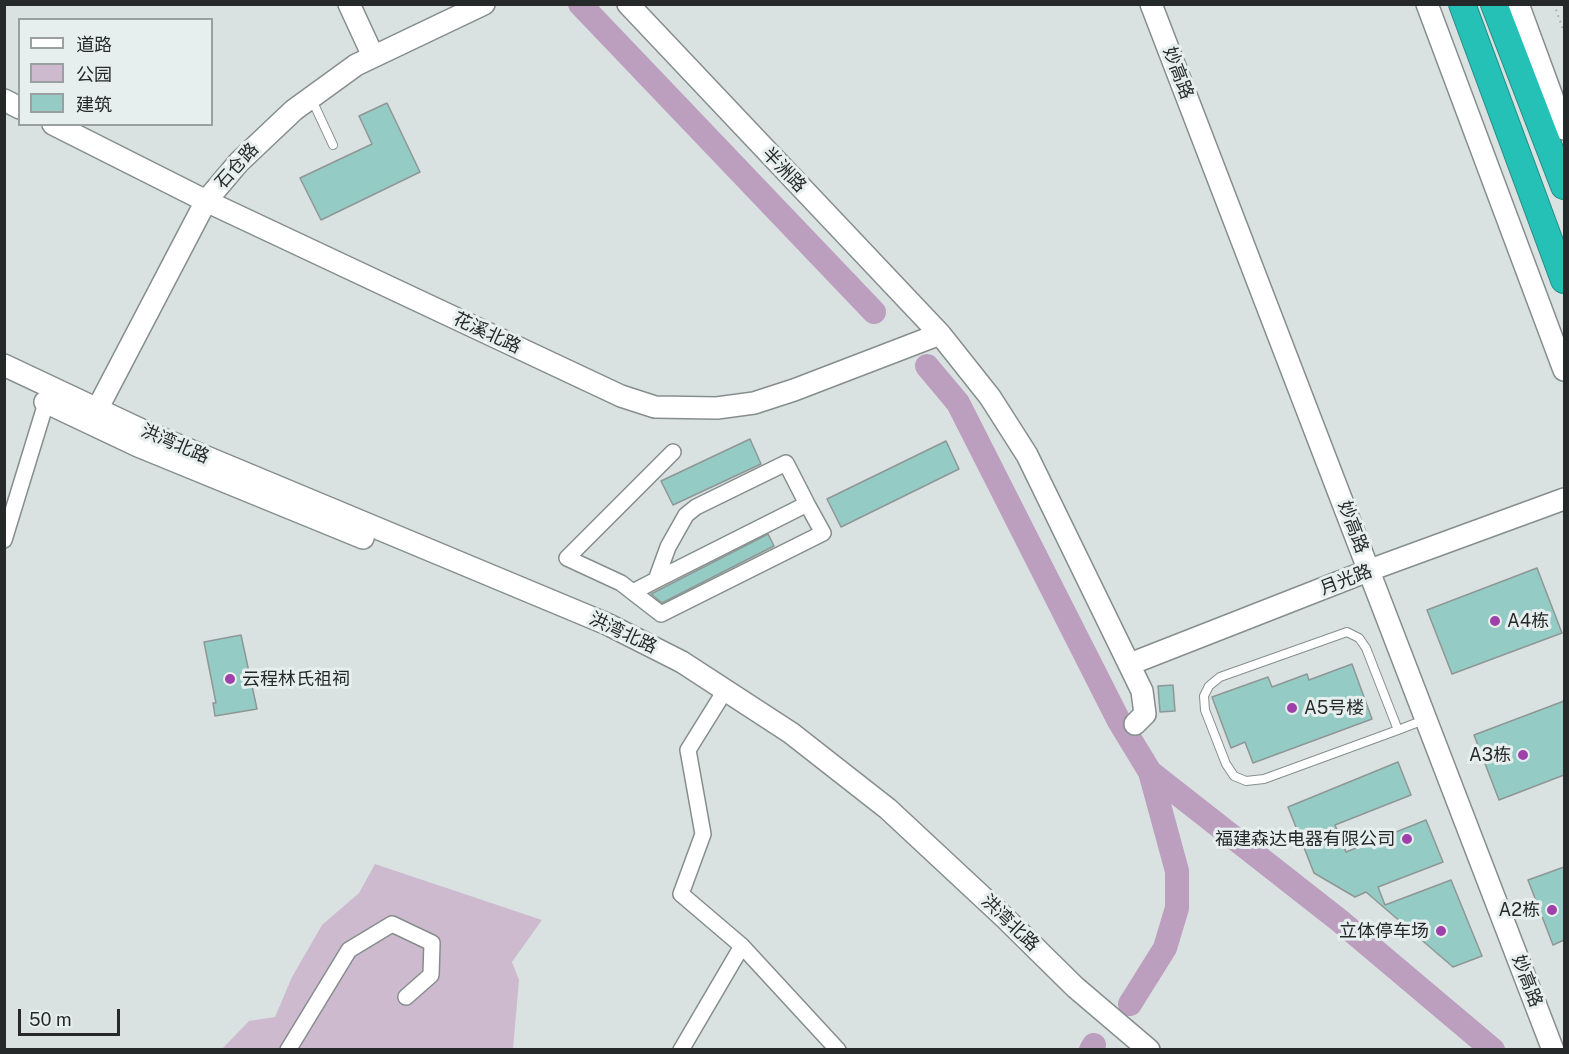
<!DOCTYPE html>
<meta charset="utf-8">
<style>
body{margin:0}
#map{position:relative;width:1569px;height:1054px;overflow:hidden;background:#dae2e1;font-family:"Public Sans","Noto Sans SC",sans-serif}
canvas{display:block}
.frame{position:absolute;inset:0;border:6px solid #262929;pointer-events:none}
.legend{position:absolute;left:18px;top:18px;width:195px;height:108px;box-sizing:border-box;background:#e7efee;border:2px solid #9aa09f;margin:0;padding:8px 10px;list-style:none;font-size:18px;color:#262929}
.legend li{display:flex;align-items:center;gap:12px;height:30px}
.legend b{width:30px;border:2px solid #9aa09f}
.scale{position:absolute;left:18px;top:1009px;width:102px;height:27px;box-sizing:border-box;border:3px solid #262929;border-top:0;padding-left:8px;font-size:18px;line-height:21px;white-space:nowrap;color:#262929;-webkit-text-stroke:4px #e7efee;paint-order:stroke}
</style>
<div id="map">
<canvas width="1569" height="1054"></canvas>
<div class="frame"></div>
<ul class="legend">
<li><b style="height:8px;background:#fff"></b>道路</li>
<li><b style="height:16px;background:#cdbacf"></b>公园</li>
<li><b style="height:16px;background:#94cbc5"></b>建筑</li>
</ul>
<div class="scale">50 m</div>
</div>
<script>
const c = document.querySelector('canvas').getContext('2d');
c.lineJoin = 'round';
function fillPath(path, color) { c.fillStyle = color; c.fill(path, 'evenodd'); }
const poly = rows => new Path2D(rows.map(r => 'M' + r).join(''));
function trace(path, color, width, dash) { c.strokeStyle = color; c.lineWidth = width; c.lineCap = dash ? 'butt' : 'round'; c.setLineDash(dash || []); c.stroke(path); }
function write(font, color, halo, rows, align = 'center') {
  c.font = font + ' "Public Sans","Noto Sans SC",sans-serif'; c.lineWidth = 6; c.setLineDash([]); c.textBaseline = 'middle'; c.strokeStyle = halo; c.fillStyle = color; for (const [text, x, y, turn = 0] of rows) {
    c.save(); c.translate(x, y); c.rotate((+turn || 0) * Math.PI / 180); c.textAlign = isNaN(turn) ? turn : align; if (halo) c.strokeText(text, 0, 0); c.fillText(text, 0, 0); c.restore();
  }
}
const green = poly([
 [375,864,542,920,512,962,519,980,513,1049,221,1050,249,1021,275,1017,292,977,322,925,359,893]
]);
const river = poly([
 [580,4,874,312],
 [927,366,958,403,1119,721,1150,772,1340,921,1493,1050],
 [1130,1004,1165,948,1177,908,1177,871,1150,772],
 [1091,1050,1094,1045]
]);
const building = poly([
 [387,103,420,172,321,220,300,178,372,144,359,116,387,103],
 [750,439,761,464,673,505,661,481,750,439],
 [946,441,959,469,841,527,827,499,946,441],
 [768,534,774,546,662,603,651,594,768,534],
 [1537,568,1562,633,1452,674,1427,610,1537,568],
 [241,635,257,709,215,716,213,703,216,703,204,642,241,635],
 [1352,664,1372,719,1253,763,1245,742,1231,748,1212,697,1268,677,1272,687,1307,674,1309,680,1352,664],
 [1173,685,1175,711,1160,712,1158,686,1173,685],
 [1564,701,1564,775,1499,800,1474,735,1564,701],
 [1398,762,1411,795,1335,825,1346,852,1426,820,1443,862,1378,887,1385,905,1451,880,1482,956,1453,967,1366,892,1355,897,1314,873,1288,807,1398,762],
 [1564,867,1564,940,1553,945,1528,880,1564,867]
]);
const path = poly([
 [1554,4,1564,32]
]);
const lane = poly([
 [312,100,333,145],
 [1398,730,1366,648,1359,638,1347,632,1220,677,1209,686,1204,696,1205,710,1226,764,1234,776,1246,781,1264,779,1398,730,1424,720]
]);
const street = poly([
 [673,452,567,558,621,583,661,614,823,533,807,504],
 [4,540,46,403],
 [633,592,656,580,807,504,786,463,696,507,686,515,668,547,656,580],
 [726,689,688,750,703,834,681,894,742,946,838,1050],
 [288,1050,349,950,392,924,432,943,431,975,406,997],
 [681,1050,742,946]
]);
const secondary = poly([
 [349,4,373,56],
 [628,4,940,334,990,397,1027,455,1142,691,1145,714,1135,724],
 [1151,4,1553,1050],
 [1427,4,1564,370],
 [1518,4,1564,129],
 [4,100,20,108],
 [53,124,206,201,621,396,655,407,717,408,754,403,794,390,940,334],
 [4,365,144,431,607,624,682,662,791,733,888,809,1004,917,1075,987,1149,1050],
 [45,402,138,446,363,538],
 [91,421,206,201,239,162,294,110,356,65,484,4],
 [1130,664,1370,570,1564,499]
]);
const highway = poly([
 [1462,4,1564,280],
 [1494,4,1564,186]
]);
const markers = [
 [1495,621,6,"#9f41aa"],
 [230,679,6,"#9f41aa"],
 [1292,708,6,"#9f41aa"],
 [1523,755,6,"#9f41aa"],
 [1407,839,6,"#9f41aa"],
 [1552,910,6,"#9f41aa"],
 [1441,931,6,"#9f41aa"]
];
const streetNames = [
 ["妙高路",1178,73,69],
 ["石仓路",237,166,-48],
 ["半洲路",784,170,46],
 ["花溪北路",487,333,25],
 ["洪湾北路",175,444,23],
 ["妙高路",1353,527,69],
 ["月光路",1346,580,-21],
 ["洪湾北路",623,633,25],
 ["洪湾北路",1010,923,44],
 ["妙高路",1527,981,69]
];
const poiNames = [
 ["A4栋",1507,621,"left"],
 ["云程林氏祖祠",242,679,"left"],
 ["A5号楼",1304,708,"left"],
 ["A3栋",1511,755],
 ["福建森达电器有限公司",1395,839],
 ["A2栋",1540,910],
 ["立体停车场",1429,931]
];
fillPath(green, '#cdbacf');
trace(river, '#bc9ebf', 24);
fillPath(building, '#94cbc5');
trace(building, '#8f9796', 1.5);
trace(lane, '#868e8d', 10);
trace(street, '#868e8d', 18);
trace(secondary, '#868e8d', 24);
trace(highway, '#258c85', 28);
trace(path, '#a2a9a8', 2, [1.5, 4.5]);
trace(lane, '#fff', 8);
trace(street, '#fff', 15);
trace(secondary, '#fff', 21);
trace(highway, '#25c1b7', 26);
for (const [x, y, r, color] of markers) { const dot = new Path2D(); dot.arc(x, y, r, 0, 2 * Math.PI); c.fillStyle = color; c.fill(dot); trace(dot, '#e7efee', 2); }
write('18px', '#262929', '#e7efee', streetNames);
write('18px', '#262929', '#e7efee', poiNames, 'right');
</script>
